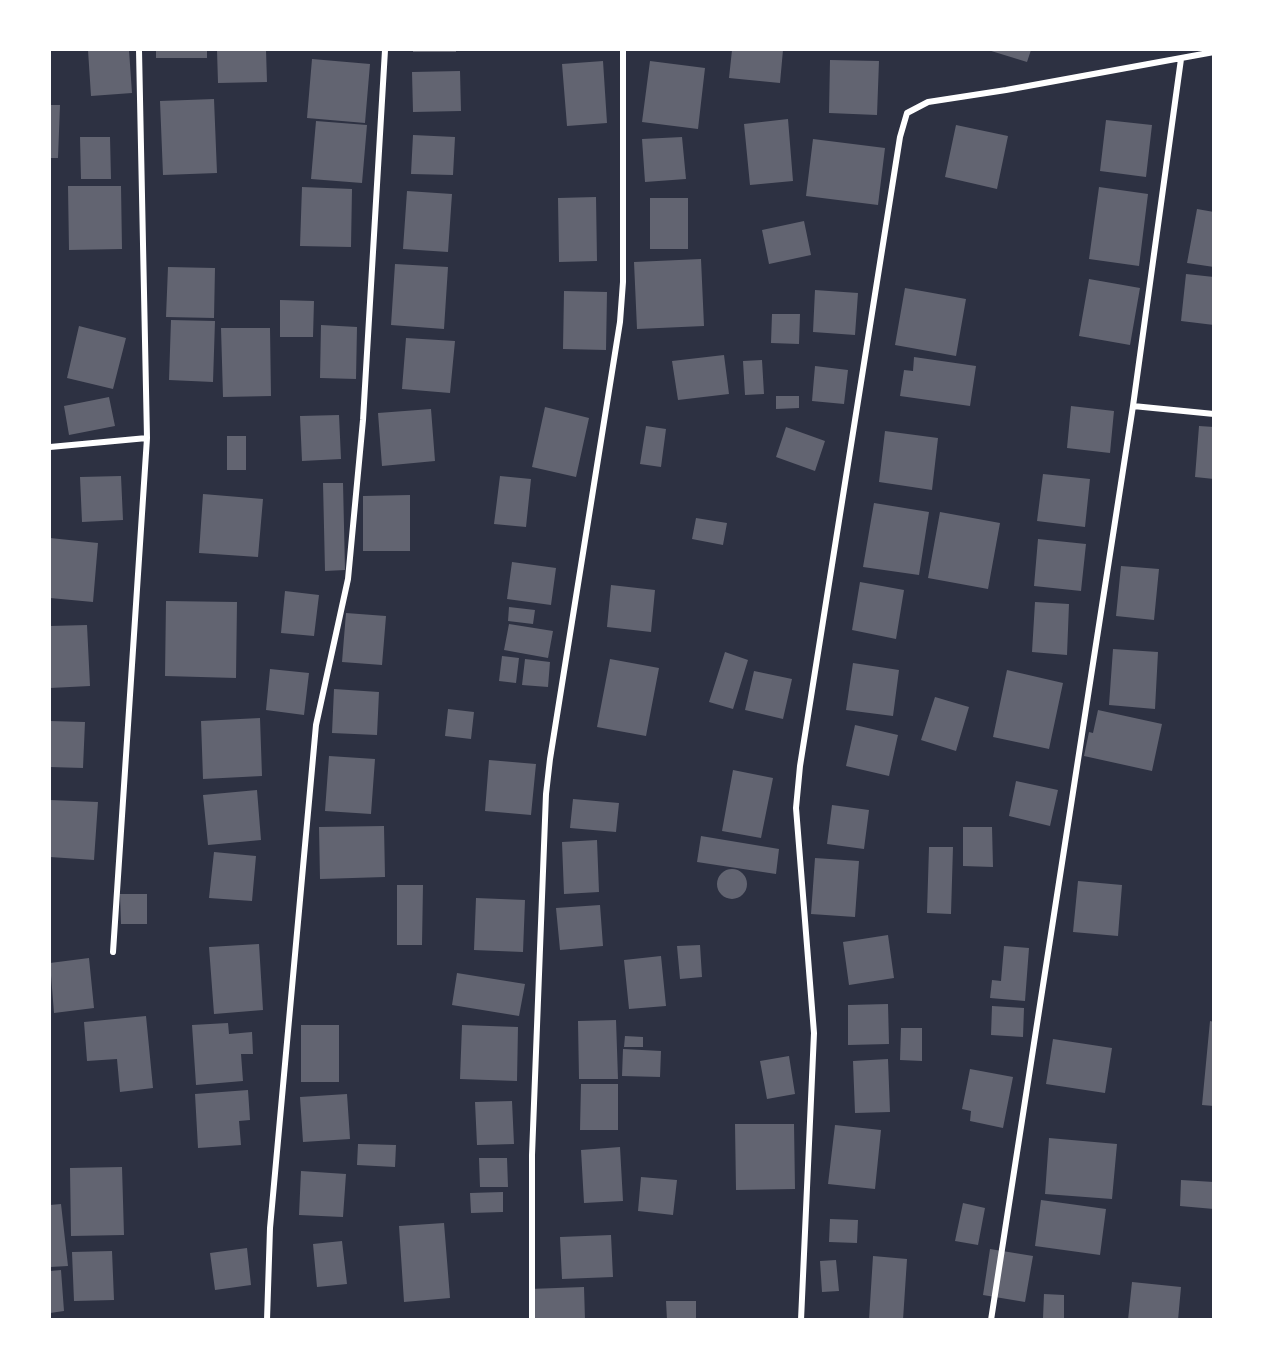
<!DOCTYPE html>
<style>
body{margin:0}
#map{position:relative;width:1263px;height:1369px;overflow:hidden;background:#2d3142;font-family:"Exo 2",sans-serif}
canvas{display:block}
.frame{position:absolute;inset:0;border:51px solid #fff;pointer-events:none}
</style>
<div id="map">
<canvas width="1263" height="1369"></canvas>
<div class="frame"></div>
</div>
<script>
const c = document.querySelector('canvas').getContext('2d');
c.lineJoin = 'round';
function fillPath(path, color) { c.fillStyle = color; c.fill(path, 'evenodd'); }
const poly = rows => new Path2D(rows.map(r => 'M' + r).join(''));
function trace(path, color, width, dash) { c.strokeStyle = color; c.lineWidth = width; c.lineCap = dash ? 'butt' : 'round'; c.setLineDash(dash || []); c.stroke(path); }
const building = poly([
 [88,50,129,50,132,93,91,96],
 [156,50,207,50,207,58,156,58],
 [217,50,266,50,267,82,218,83],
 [413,50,456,50,456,52,413,52],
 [732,50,783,50,780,83,729,78],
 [988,50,1031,50,1027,62],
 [312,59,370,64,365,123,307,118],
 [830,60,879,61,877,115,829,113],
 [603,61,607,123,567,126,562,64],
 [650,61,705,68,698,129,642,122],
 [460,71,461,111,413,112,412,72],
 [214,99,217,173,163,175,160,101],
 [50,105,60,105,58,158,50,158],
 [788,119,793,181,750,185,744,124],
 [1106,120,1152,125,1146,177,1100,171],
 [316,121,367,125,362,183,311,179],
 [956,125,1008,136,997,189,945,177],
 [413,135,455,137,453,175,411,174],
 [80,137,110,137,111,179,81,179],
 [682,137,686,179,645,182,642,139],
 [813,139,885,148,878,205,806,196],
 [68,186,121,186,122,249,69,250],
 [302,187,352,189,351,247,300,246],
 [1099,187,1148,194,1139,266,1089,259],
 [407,191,452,194,448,252,403,249],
 [596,197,597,261,559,262,558,198],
 [650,198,688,198,688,249,650,249],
 [1197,209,1214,212,1214,267,1187,263],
 [804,221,811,255,769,264,762,230],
 [701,259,704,326,637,329,634,262],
 [395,264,448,267,444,329,391,325],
 [168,267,215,268,214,318,166,317],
 [1186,274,1214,277,1214,325,1181,321],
 [1089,279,1140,288,1130,345,1079,336],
 [905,288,966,299,956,356,895,345],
 [815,290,858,293,855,335,813,332],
 [564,291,607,292,606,350,563,349],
 [280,300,314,301,313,337,280,337],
 [772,314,800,314,799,344,771,343],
 [171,320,215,321,213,382,169,380],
 [321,325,357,327,356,379,320,378],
 [79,326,126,338,113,389,67,378],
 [221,328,270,328,271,396,223,397],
 [406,338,455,341,450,393,402,389],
 [724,355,729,394,678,400,672,361],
 [914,357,976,366,970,406,900,396,904,370,913,371],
 [762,360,764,394,745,395,743,361],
 [815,366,848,370,844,404,812,401],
 [776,396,799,396,799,408,776,409],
 [109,397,115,426,69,435,64,406],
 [1071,406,1114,411,1110,453,1067,448],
 [545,407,589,418,576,477,532,467],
 [431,409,435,461,382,466,378,413],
 [339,415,341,459,302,461,300,416],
 [646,426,666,429,661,467,640,464],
 [1199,426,1214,427,1214,479,1195,477],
 [786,427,825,441,815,471,776,457],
 [885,431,938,438,932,490,879,482],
 [227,436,246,436,246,470,227,470],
 [1043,474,1090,479,1085,527,1037,521],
 [121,476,123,520,82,522,80,477],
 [500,476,531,479,526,527,494,524],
 [323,483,343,483,345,570,325,571],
 [203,494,263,499,258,557,199,553],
 [410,495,410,551,363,551,363,496],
 [874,503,929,512,919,575,863,567],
 [940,512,1000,523,988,589,928,578],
 [696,518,727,523,723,545,692,539],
 [50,538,98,543,93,602,50,598],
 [1038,539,1086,544,1081,591,1034,586],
 [512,562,556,568,551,605,507,599],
 [1121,566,1159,569,1154,620,1116,616],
 [860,582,904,590,896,639,852,630],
 [611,585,655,590,651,632,607,627],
 [285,591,319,595,314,636,281,633],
 [166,601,237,602,236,678,165,676],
 [1035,602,1069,604,1067,655,1032,652],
 [509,607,535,610,533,624,508,621],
 [346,613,386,616,382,665,342,662],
 [509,624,553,631,548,658,504,650],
 [87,625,90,686,50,688,50,626],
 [1113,649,1158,652,1155,709,1109,705],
 [725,652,748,660,733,709,709,702],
 [502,656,519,658,516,683,499,681],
 [525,659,550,662,548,687,522,685],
 [610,659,659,668,646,736,597,727],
 [853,663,899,670,893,716,846,710],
 [270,669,309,673,304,715,266,710],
 [1007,670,1063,683,1049,749,993,737],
 [754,671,792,679,783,719,745,710],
 [334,689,379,692,377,735,332,733],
 [935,697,969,707,956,751,921,740],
 [448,709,474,712,471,739,445,736],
 [1098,710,1162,724,1152,771,1084,756,1089,732,1093,733],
 [260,718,262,776,203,779,201,721],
 [50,721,85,722,83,768,50,767],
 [855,725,898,735,889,776,846,766],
 [329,756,375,759,371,814,325,811],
 [489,760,536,764,531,815,485,811],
 [733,770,773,778,761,838,722,831],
 [1016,781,1058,790,1050,826,1009,816],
 [257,790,261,840,208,845,203,795],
 [573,799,619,803,616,832,570,828],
 [50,800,98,802,94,860,50,857],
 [832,805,869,810,864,849,827,844],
 [384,826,385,877,320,879,319,827],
 [963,827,992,827,993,867,963,866],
 [701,836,779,849,776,874,697,862],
 [597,840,599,892,564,894,562,842],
 [929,847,953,847,951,914,927,913],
 [214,852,256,856,252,901,209,898],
 [815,858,859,861,855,917,811,914],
 '717 884a15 15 0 1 1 30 0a15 15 0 1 1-30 0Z',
 [1078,881,1122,885,1118,936,1073,932],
 [397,885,423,885,422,945,397,945],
 [120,894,147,894,147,924,121,924],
 [476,898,525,900,523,952,474,950],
 [600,905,603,946,560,950,556,908],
 [888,935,894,978,849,985,843,942],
 [259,944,263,1010,214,1014,209,947],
 [700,945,702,977,680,979,677,946],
 [1004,946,1029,948,1025,1001,990,998,992,980,1001,981],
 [661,956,666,1006,629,1009,624,960],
 [89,958,94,1008,54,1013,50,963],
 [457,973,525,984,519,1016,452,1005],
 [888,1004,889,1044,848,1045,848,1005],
 [992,1006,1024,1008,1023,1037,991,1035],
 [146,1016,153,1088,120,1092,117,1059,87,1061,84,1022],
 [616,1020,618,1079,579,1079,578,1021],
 [1210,1021,1214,1022,1214,1106,1202,1105],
 [228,1023,229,1034,252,1032,253,1054,241,1054,243,1081,196,1085,192,1025],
 [301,1025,339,1025,339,1082,301,1082],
 [462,1025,518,1027,517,1081,460,1079],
 [901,1028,922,1028,922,1061,900,1060],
 [625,1036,643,1037,643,1047,624,1047],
 [1053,1039,1112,1048,1105,1093,1046,1084],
 [623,1049,661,1051,660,1077,622,1076],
 [789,1056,795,1094,767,1099,760,1061],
 [888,1059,890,1112,855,1113,853,1061],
 [970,1069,1013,1077,1003,1128,970,1121,971,1111,962,1109],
 [581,1084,618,1084,618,1130,580,1130],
 [248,1090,250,1120,239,1121,241,1145,198,1148,195,1094],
 [347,1094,350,1139,303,1142,300,1097],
 [512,1101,514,1144,477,1145,475,1102],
 [735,1124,794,1124,795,1189,736,1190],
 [835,1125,881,1130,875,1189,828,1184],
 [1049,1138,1117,1144,1112,1199,1045,1194],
 [358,1144,396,1145,395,1167,357,1165],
 [620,1147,623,1201,584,1203,581,1150],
 [479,1158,507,1158,508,1187,480,1187],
 [122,1167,124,1235,71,1236,70,1168],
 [301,1171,346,1174,343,1217,299,1215],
 [641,1177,677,1180,673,1215,638,1211],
 [1181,1180,1214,1182,1214,1209,1180,1206],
 [503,1192,503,1212,471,1213,470,1193],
 [1041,1200,1106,1209,1100,1255,1035,1246],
 [963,1203,985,1208,978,1245,955,1241],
 [61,1204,68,1266,50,1267,50,1205],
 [830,1219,858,1220,857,1243,829,1242],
 [444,1223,450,1298,404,1302,399,1226],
 [611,1235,613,1277,562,1279,560,1237],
 [342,1241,347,1284,317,1287,313,1244],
 [247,1248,251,1285,215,1290,210,1253],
 [990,1249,1033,1256,1025,1302,983,1295],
 [112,1251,114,1300,74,1301,72,1252],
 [873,1256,907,1259,903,1320,869,1320],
 [836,1260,839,1291,822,1292,820,1261],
 [61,1270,64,1311,50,1313,50,1271],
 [1132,1282,1181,1287,1178,1320,1128,1320],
 [584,1287,585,1320,530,1320,529,1289],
 [1044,1294,1064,1295,1064,1319,1043,1318],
 [666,1301,696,1301,696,1320,667,1320]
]);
const minor = poly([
 [1133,406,1214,414],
 [50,447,147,438],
 [113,952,147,438,139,50],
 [267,1320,270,1228,316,725,348,579,363,420,385,50],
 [532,1320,532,1155,546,794,550,759,620,322,623,282,623,50],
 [801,1320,814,1033,796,808,800,766,900,137,907,113,928,102,1006,90,1214,52],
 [991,1320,1133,406,1181,59]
]);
fillPath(building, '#626471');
trace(minor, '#fff', 6);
</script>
